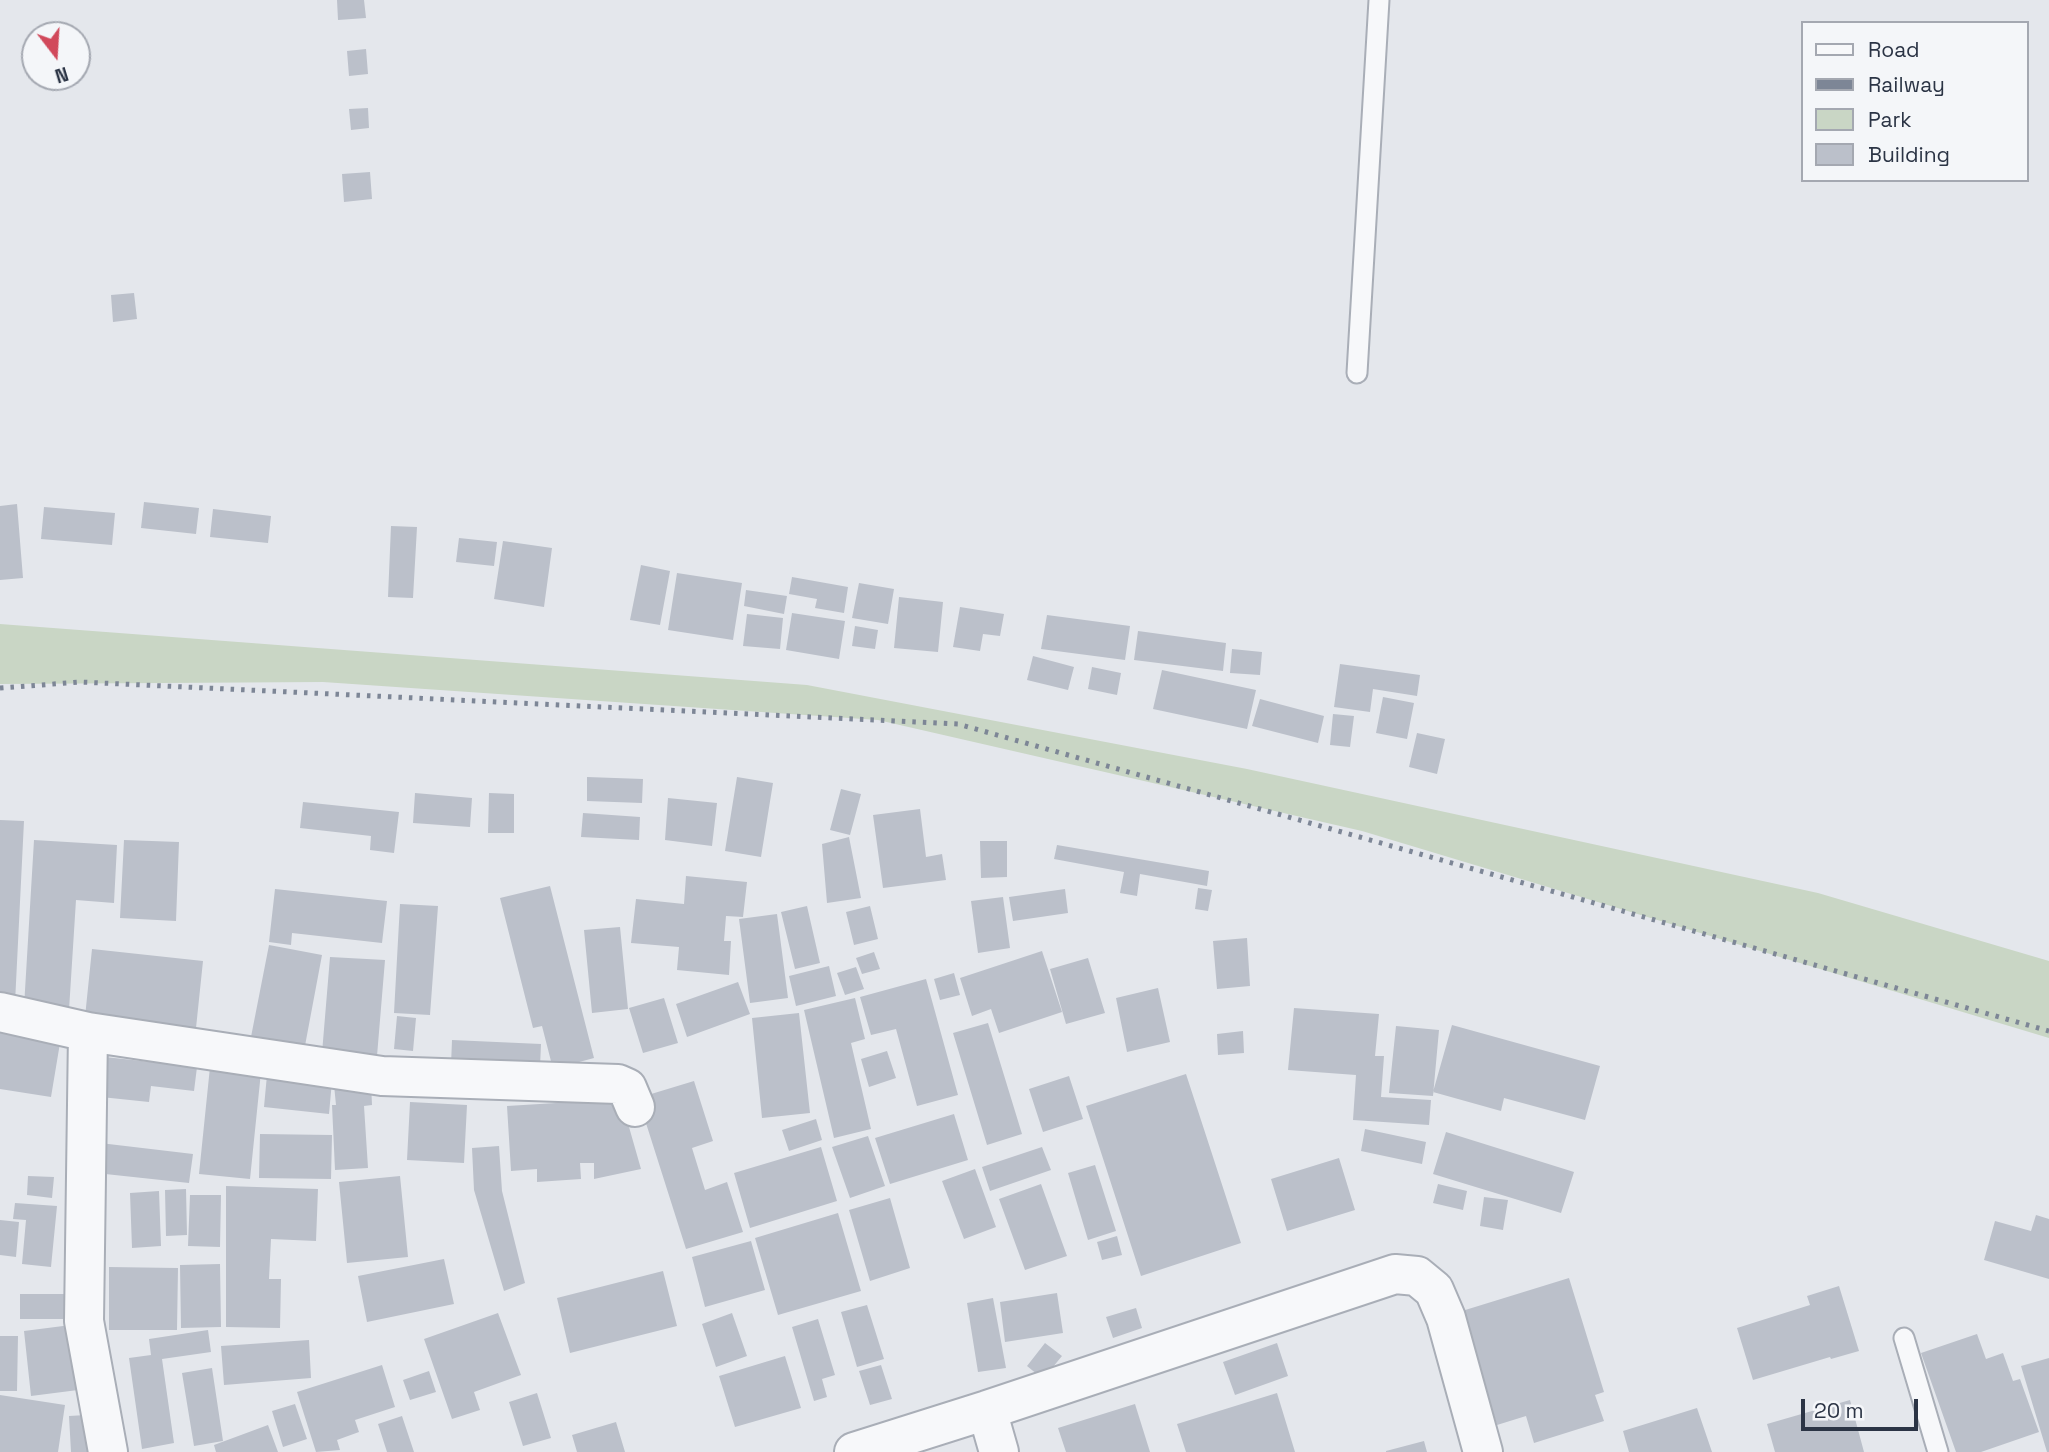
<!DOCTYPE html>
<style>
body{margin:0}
#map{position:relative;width:2049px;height:1452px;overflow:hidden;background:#e4e7ec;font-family:"Space Grotesk",sans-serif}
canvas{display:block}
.legend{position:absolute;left:1801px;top:21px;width:228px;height:161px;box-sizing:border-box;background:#f4f6f9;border:2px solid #a4a8b1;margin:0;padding:9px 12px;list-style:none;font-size:21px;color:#2b3445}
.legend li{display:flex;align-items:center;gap:14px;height:35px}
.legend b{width:35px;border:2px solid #a4a8b1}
.north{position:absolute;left:21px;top:21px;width:70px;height:70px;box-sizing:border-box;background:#f4f6f9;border:2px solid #a4a8b1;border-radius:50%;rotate:163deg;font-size:19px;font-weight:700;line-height:28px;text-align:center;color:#2b3445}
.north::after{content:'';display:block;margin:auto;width:24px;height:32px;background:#d1495b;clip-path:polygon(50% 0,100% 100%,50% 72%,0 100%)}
.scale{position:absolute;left:1801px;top:1399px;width:117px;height:32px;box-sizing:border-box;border:4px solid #2b3445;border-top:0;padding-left:9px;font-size:21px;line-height:24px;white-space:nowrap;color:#2b3445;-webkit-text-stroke:5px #f4f6f9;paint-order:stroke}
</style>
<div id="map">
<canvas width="2049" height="1452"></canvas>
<ul class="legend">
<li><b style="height:9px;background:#f7f8fa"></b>Road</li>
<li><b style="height:9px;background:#7d8696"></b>Railway</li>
<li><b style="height:19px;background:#c9d6c5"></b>Park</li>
<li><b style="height:19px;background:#bbc0ca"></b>Building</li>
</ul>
<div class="north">N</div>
<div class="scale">20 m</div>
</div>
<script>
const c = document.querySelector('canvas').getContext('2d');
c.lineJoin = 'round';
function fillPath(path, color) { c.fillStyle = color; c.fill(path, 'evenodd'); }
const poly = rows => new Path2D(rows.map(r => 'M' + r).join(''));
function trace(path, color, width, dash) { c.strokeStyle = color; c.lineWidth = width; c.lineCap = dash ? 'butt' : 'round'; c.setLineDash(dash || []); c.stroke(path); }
const green = poly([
 [0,624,807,685,1247,769,1818,893,2049,961,2049,1038,1362,831,878,720,323,682,0,684]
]);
const building = poly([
 [337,0,364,0,366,18,338,20],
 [366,49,368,74,349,76,347,51],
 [368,108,369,128,351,130,349,109],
 [370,172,372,199,344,202,342,174],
 [134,293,137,319,113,322,111,295],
 [144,502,199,508,196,534,141,528],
 [17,504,23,578,0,580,0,506],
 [44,507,115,513,112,545,41,539],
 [213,509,271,516,268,543,210,537],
 [391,526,417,527,413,598,388,597],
 [459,538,497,542,494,566,456,562],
 [503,541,552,548,544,607,494,599],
 [641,565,670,571,660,625,630,620],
 [677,573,742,583,733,640,668,630],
 [792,577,848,587,844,613,815,608,817,599,789,594],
 [859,583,894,589,888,624,852,618],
 [746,590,787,596,784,614,744,606],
 [899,597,943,602,938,652,894,648],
 [960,607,1004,614,1000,636,983,634,980,651,953,647],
 [792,613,845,621,839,659,786,650],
 [747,614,783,618,780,649,743,646],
 [1047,615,1130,626,1125,660,1041,649],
 [855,626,878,630,875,649,852,646],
 [1138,631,1226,643,1223,671,1134,660],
 [1232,649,1262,652,1260,675,1230,673],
 [1033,656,1074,667,1068,690,1027,680],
 [1340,664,1420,675,1417,696,1373,689,1370,712,1334,707],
 [1092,667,1121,673,1117,695,1088,689],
 [1162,670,1256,690,1247,729,1153,709],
 [1383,697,1414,703,1407,739,1376,733],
 [1260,699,1324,716,1318,743,1252,726],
 [1333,714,1354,716,1350,747,1330,745],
 [1417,733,1445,739,1437,774,1409,767],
 [587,777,643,779,642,803,587,801],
 [737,777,773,783,761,857,725,851],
 [841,789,861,794,850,835,830,830],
 [415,793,472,798,470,827,413,823],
 [489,793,514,794,514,833,488,833],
 [668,798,717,803,712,846,665,840],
 [303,802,399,812,394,853,370,850,371,836,300,828],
 [920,809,926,857,942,854,946,880,883,888,873,815],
 [583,813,640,817,639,840,581,837],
 [0,820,24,821,15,1003,0,1002],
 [849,837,861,898,827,903,822,844],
 [34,840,117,845,114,903,76,900,69,1010,24,1007],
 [124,840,179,842,176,921,120,918],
 [980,841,1007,841,1007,877,981,878],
 [1057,845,1209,871,1207,886,1140,874,1137,896,1120,893,1124,872,1054,859],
 [686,876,747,882,743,917,726,916,724,941,731,941,729,975,677,970,679,947,631,943,636,899,684,904],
 [550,886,594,1058,553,1069,542,1026,533,1028,500,898],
 [1198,888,1212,890,1208,911,1195,909],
 [275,889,387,901,382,943,292,933,291,945,269,942],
 [1065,889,1068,913,1013,921,1009,897],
 [1003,897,1010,948,978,953,971,901],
 [400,904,438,906,430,1015,394,1013],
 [807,906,820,963,795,969,781,912],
 [870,906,878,939,854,945,846,912],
 [777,914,788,998,750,1003,739,919],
 [620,927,628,1009,592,1013,584,930],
 [1247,938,1250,986,1217,989,1213,941],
 [269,945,322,955,304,1051,250,1042],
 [92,949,203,961,196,1028,85,1017],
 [1042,951,1062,1012,999,1033,991,1009,972,1016,960,978],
 [874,952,880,969,862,974,856,958],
 [330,957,385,960,377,1056,322,1053],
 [1088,958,1105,1013,1066,1024,1050,969],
 [829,966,836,996,796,1006,789,976],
 [856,967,864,989,845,995,837,973],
 [954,973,960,995,940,1000,934,979],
 [926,979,958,1095,917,1106,896,1029,871,1035,860,997],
 [738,982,750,1014,687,1037,676,1004],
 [1158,988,1170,1042,1127,1052,1116,998],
 [664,998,678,1043,643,1053,629,1008],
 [855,998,865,1039,851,1043,871,1129,834,1138,804,1010],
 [1294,1008,1379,1014,1375,1056,1384,1056,1381,1097,1431,1100,1429,1125,1353,1120,1356,1075,1288,1070],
 [799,1013,810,1113,762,1118,752,1018],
 [397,1016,416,1018,413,1051,394,1049],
 [0,1022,62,1031,51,1097,0,1089],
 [988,1023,1022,1134,987,1145,953,1033],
 [1452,1025,1600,1066,1585,1120,1504,1098,1501,1111,1433,1092],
 [1396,1026,1439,1030,1433,1096,1389,1093],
 [1243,1031,1244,1053,1218,1055,1217,1034],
 [452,1040,541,1044,540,1067,451,1065],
 [887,1051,896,1078,869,1087,861,1059],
 [105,1057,197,1067,194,1091,151,1086,149,1102,101,1097],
 [210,1067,261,1072,250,1179,199,1174],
 [1186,1074,1241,1243,1141,1276,1086,1106],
 [267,1075,332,1081,329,1114,264,1107],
 [1069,1076,1083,1119,1043,1132,1029,1089],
 [694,1081,713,1141,692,1148,705,1190,727,1182,743,1232,686,1249,638,1098],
 [371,1083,372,1105,364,1106,368,1168,335,1170,332,1105,336,1105,334,1085],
 [621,1099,641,1169,594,1179,594,1163,580,1163,581,1179,537,1182,537,1169,511,1171,507,1106],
 [410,1102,467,1105,464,1163,407,1160],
 [954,1114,968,1160,890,1184,875,1138],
 [816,1119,822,1140,789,1151,782,1130],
 [1365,1129,1426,1142,1422,1164,1361,1151],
 [1446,1132,1574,1172,1561,1213,1433,1174],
 [260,1134,332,1135,331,1179,259,1178],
 [868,1136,885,1186,850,1198,832,1147],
 [100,1143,193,1154,189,1183,96,1173],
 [499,1146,502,1191,525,1283,504,1291,474,1190,472,1148],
 [821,1147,837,1201,750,1228,734,1173],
 [1042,1147,1051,1170,990,1191,982,1167],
 [1339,1158,1355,1210,1287,1231,1271,1179],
 [1095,1165,1116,1231,1088,1240,1068,1173],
 [975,1169,996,1227,964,1239,942,1181],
 [28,1176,54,1177,52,1198,27,1195],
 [400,1176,408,1257,347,1263,339,1182],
 [1041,1184,1067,1256,1025,1270,999,1199],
 [1438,1184,1467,1191,1463,1210,1433,1203],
 [226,1186,318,1189,316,1241,271,1239,269,1279,281,1279,280,1328,226,1327],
 [186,1189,187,1235,166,1236,165,1190],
 [159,1191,161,1246,132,1248,130,1193],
 [190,1195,221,1195,220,1247,188,1246],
 [1484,1197,1508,1200,1503,1230,1480,1226],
 [890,1198,910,1268,870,1281,849,1210],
 [15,1203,57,1206,51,1267,22,1264,26,1220,13,1219],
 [838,1213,861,1291,778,1315,755,1238],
 [2036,1215,2049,1219,2049,1279,1984,1260,1995,1221,2031,1231],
 [0,1220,19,1222,16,1257,0,1255],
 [1117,1236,1122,1255,1102,1260,1097,1242],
 [751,1241,765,1290,705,1307,692,1257],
 [444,1259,454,1304,367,1322,358,1276],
 [220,1264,221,1327,181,1328,180,1265],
 [109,1267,178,1268,177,1330,109,1330],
 [663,1271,677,1326,570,1353,557,1298],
 [1569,1278,1604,1392,1595,1395,1604,1421,1534,1443,1526,1416,1497,1425,1462,1311],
 [1839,1286,1859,1351,1831,1359,1830,1357,1753,1380,1737,1328,1810,1305,1807,1296],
 [1057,1293,1063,1333,1005,1342,1000,1302],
 [20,1294,65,1294,64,1319,20,1319],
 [993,1298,1006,1368,978,1372,967,1303],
 [867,1305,884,1359,857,1367,841,1312],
 [1136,1308,1142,1328,1113,1338,1106,1317],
 [498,1313,521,1375,474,1392,480,1410,452,1419,424,1339],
 [732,1313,747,1356,716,1367,702,1324],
 [818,1319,835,1375,822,1379,827,1397,814,1401,792,1327],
 [71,1325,78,1390,31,1396,24,1331],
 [208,1330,211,1352,162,1359,174,1443,142,1449,129,1358,151,1355,149,1339],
 [1977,1334,1986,1359,2003,1353,2013,1381,2020,1379,2039,1432,1981,1452,1956,1452,1921,1353],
 [0,1336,18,1336,17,1391,0,1391],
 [309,1340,311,1378,224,1385,221,1346],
 [1045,1343,1062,1356,1043,1379,1027,1366],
 [1277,1343,1288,1376,1235,1395,1223,1362],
 [785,1356,801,1408,735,1427,719,1376],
 [2049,1358,2049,1452,2047,1452,2021,1366],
 [382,1365,395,1407,355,1420,359,1432,337,1440,340,1450,316,1452,297,1392],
 [881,1365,892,1399,870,1405,859,1371],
 [212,1368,223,1441,194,1446,182,1373],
 [429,1371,436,1392,410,1400,403,1380],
 [537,1393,551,1438,523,1446,509,1402],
 [1277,1393,1295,1452,1186,1452,1177,1424],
 [0,1395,65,1405,58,1452,0,1452],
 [1850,1400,1864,1452,1775,1452,1767,1424],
 [295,1404,307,1439,283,1447,272,1411],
 [1135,1404,1150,1452,1066,1452,1058,1428],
 [1697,1408,1712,1452,1629,1452,1623,1431],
 [86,1415,87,1452,71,1452,69,1416],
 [402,1416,414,1452,387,1452,378,1424],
 [616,1422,625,1452,577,1452,572,1435],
 [268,1425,278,1452,216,1452,214,1445],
 [1424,1441,1427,1452,1386,1452,1386,1451]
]);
const lane = poly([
 [1357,373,1379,0],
 [1904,1338,1938,1452]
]);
const street = poly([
 [0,1012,88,1032,382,1076,618,1084,627,1088,635,1107],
 [88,1032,84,1321,108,1452],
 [987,1410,1395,1274,1417,1276,1434,1290,1446,1318,1483,1452],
 [854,1452,987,1410,999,1452]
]);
const rail = poly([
 [0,688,81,682,958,724,2049,1031]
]);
fillPath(green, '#c9d6c5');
fillPath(building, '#bbc0ca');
trace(lane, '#a9aeb7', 23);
trace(street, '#a9aeb7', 42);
trace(lane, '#f7f8fa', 19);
trace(street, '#f7f8fa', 38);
trace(rail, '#7d8696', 5, [3.5, 7]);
</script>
